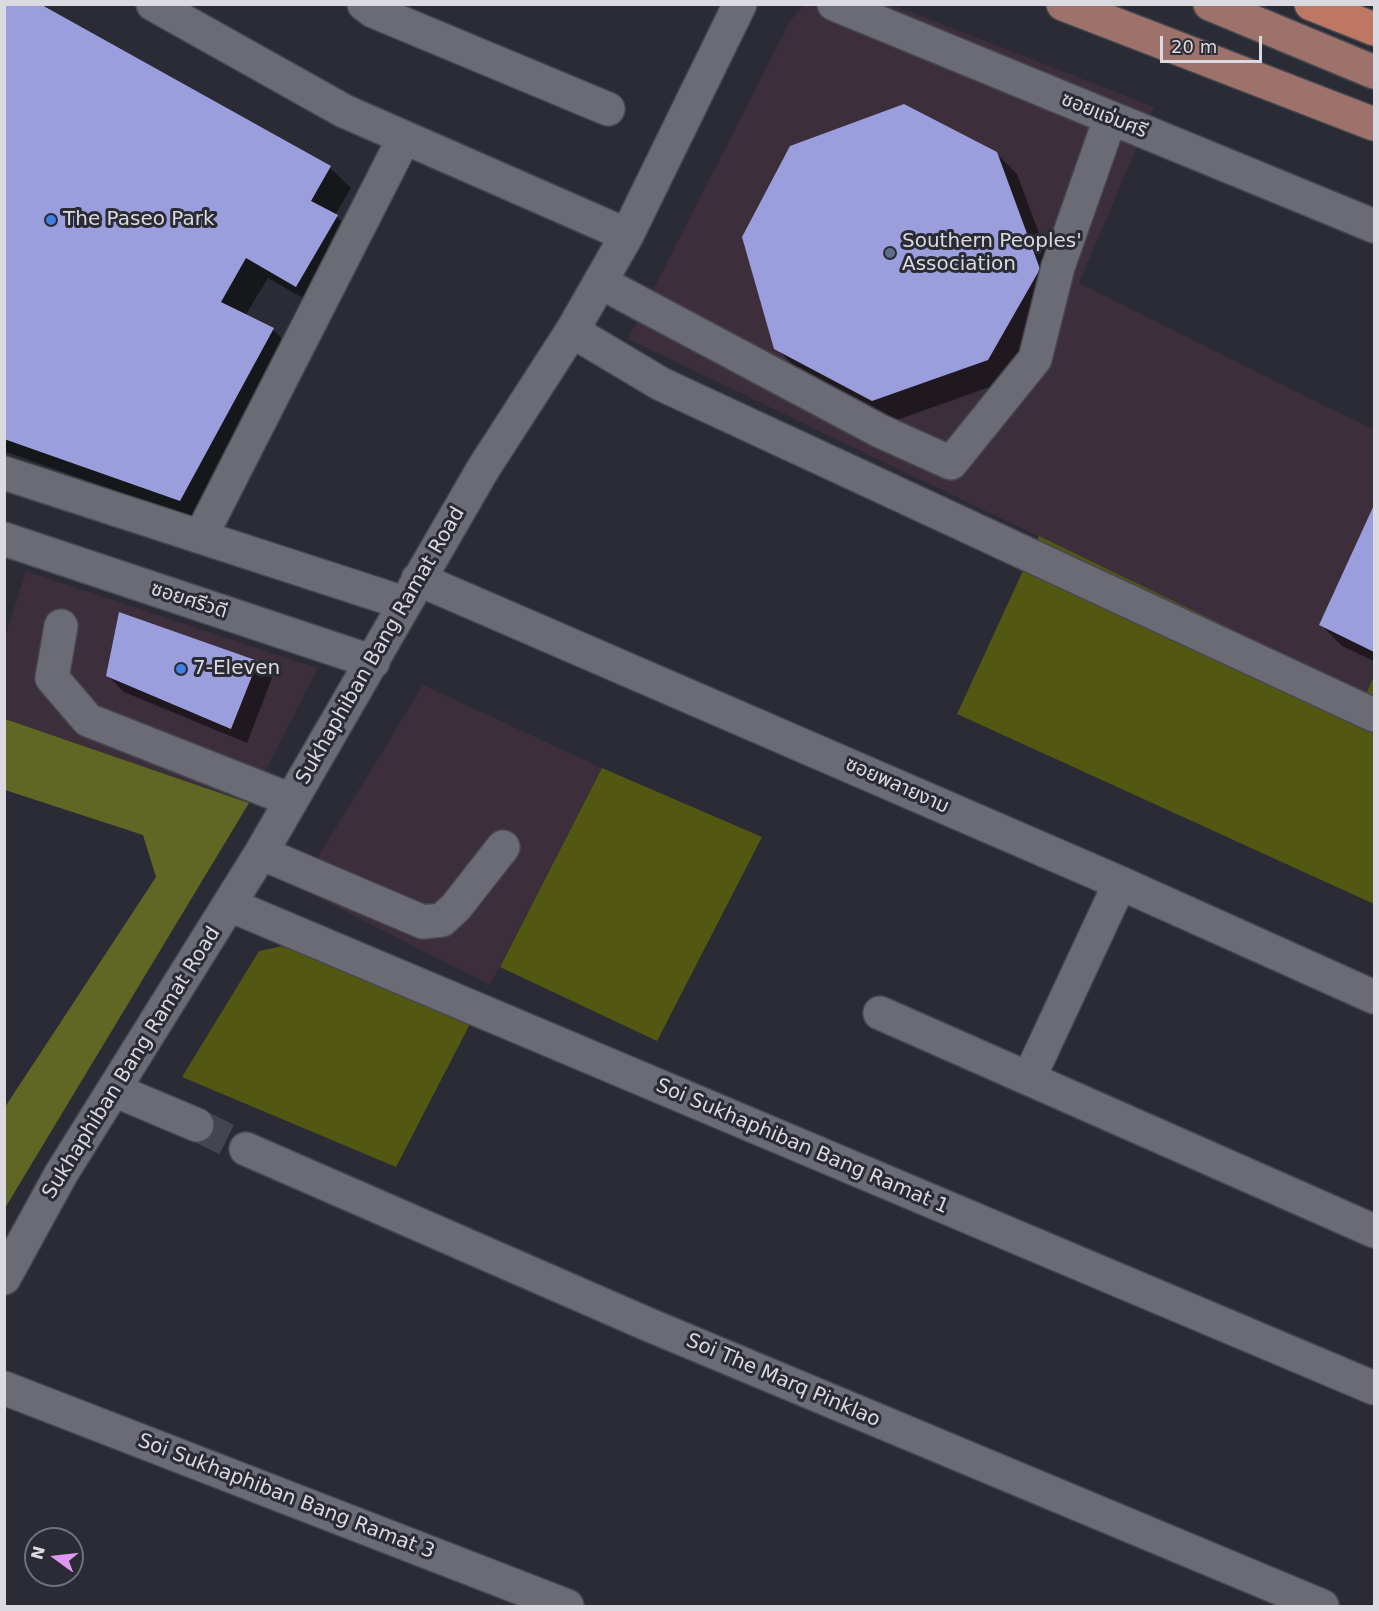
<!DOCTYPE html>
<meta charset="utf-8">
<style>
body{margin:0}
#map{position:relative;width:1379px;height:1611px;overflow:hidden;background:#2a2b34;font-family:"DejaVu Sans",sans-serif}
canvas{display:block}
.frame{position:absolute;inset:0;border:6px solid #dadae0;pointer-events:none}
.north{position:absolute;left:24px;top:1527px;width:60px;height:60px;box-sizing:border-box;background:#2a2b34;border:2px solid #707179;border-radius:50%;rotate:285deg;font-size:16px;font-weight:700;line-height:24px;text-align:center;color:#dadae0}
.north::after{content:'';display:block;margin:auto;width:21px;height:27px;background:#de98f2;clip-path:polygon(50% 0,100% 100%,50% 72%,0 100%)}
.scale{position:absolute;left:1160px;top:36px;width:102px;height:27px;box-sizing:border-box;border:3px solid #dadae0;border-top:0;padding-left:8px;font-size:18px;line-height:21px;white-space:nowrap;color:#dadae0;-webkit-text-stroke:4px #2a2b34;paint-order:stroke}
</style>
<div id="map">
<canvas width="1379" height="1611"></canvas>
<div class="frame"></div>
<div class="north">N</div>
<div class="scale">20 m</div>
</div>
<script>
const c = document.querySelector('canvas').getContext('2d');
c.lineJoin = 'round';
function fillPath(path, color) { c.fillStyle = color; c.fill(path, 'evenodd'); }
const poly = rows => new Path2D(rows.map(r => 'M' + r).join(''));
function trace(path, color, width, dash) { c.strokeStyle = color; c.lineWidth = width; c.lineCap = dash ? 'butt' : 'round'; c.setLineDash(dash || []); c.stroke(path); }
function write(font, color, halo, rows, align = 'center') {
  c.font = font + ' "DejaVu Sans","Noto Sans Thai",sans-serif'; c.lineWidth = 6; c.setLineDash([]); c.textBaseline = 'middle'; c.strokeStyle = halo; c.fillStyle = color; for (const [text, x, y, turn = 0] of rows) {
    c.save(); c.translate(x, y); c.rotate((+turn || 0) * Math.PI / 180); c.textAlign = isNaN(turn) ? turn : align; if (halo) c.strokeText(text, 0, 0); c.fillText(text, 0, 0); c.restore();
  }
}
const commercial = poly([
 [804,5,893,5,1154,107,1079,283,1374,430,1374,676,1366,694,628,339,790,21],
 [26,571,318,668,249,803,5,719,5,637],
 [423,685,602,768,490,985,299,888]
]);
const green = poly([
 [1039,536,1366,694,1374,676,1374,904,957,714],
 [602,768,762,837,657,1041,500,967],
 [283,946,470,1024,396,1167,182,1077,259,951]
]);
const forest = poly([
 [5,719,249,803,5,1208,5,1107,156,877,143,835,5,790]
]);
const shadow = poly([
 [4,4,36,4,330,168,351,188,335,215,358,237,317,306,268,278,245,316,273,330,294,350,201,521,4,451],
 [996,153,1017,174,1060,290,1009,380,894,421,797,369,776,348],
 [1374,509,1374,661,1342,646,1321,625],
 [257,662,272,678,247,743,124,692,108,676]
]);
const building = poly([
 [4,4,40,4,331,166,311,201,338,215,296,287,246,258,221,302,274,328,180,501,4,439],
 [904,104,997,152,1040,269,988,360,872,401,774,349,742,237,790,146],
 [1374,505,1374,652,1319,625],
 [119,612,258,661,231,729,106,676]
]);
const minorTunnel = poly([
 [197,1125,246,1149]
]);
const minor = poly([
 [153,4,344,111,627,235],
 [364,4,373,11,608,109],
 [834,4,1374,226],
 [600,282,880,431,951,463,1035,359,1058,267,1110,119],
 [572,331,661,384,1374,715],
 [4,473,404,603],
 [201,536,404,138],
 [4,539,373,662],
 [418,579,1120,883,1374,997],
 [61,626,52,678,88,720,291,800],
 [261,853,423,922,442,920,456,907,503,847],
 [230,905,1374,1388],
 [880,1013,1374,1231],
 [1029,1078,1120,883],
 [114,1090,197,1125],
 [246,1149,647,1324,1322,1606],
 [4,1278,61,1174,261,853,483,469,572,331,627,235,740,4],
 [4,1388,567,1606]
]);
const major = poly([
 [1063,4,1374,124],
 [1210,4,1374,72]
]);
const highway = poly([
 [1311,4,1374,29]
]);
const markers = [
 [51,220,6,"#3f7fe0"],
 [890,253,6,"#5c6f8a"],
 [181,669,6,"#3f7fe0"]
];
const streetNames = [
 ["ซอยแจ่มศรี",1104,116,22],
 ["ซอยศรีวดี",189,601,18],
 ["Sukhaphiban Bang Ramat Road",381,646,-60],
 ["ซอยพลายงาม",897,786,24],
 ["Sukhaphiban Bang Ramat Road",132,1063,-58],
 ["Soi Sukhaphiban Bang Ramat 1",802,1147,23],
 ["Soi The Marq Pinklao",783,1381,23],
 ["Soi Sukhaphiban Bang Ramat 3",286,1497,21]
];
const poiNames = [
 ["The Paseo Park",63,220],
 ["Southern Peoples'",902,242],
 ["Association",902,265],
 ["7-Eleven",193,669]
];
fillPath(commercial, '#3c2e3b');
fillPath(green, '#525812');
fillPath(forest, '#606724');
fillPath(shadow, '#0007');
fillPath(building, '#9b9edc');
trace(minorTunnel, '#44454e', 33, [33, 16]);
trace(minor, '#47474f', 36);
trace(major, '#47474f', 36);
trace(highway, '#47474f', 36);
trace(minor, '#6a6b75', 33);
trace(major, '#9c726a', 33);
trace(highway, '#bd7763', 33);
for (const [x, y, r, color] of markers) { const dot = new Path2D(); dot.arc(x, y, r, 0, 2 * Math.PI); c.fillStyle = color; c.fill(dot); trace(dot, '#2a2b34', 2); }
write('20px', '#dadae0', '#2a2b34', streetNames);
write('20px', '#dadae0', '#2a2b34', poiNames, 'left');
</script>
